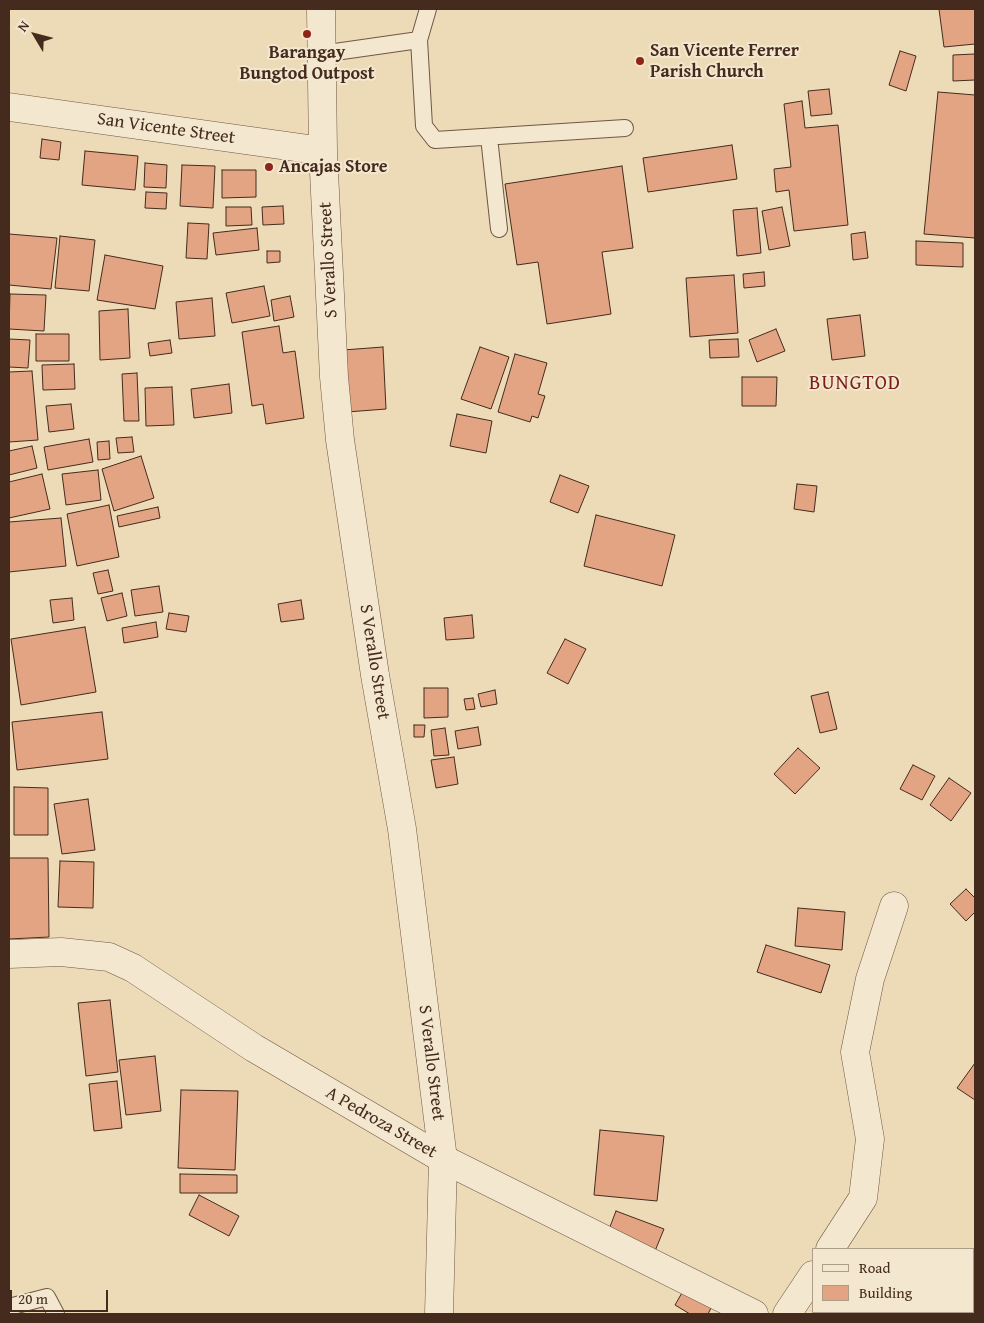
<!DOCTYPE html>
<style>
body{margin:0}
#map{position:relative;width:984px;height:1323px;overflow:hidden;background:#eddab7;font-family:"Gentium Book Plus",serif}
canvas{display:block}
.frame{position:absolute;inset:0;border:10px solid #452b1d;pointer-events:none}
.legend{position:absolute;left:812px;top:1248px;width:162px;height:65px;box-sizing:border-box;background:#f3e7d0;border:1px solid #ad9c88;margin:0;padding:6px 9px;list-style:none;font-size:15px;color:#452b1d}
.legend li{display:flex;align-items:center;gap:10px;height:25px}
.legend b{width:25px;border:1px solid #ad9c88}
.north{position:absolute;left:10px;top:10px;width:50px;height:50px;-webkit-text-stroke:4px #f3e7d0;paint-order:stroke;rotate:307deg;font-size:14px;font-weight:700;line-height:20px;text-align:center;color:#452b1d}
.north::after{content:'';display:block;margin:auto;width:18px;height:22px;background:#452b1d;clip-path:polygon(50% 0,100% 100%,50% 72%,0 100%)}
.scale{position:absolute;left:10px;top:1290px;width:98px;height:22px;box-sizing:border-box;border:2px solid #452b1d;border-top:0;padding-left:6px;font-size:15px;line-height:18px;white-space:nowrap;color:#452b1d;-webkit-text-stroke:4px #f3e7d0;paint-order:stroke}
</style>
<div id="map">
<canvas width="984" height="1323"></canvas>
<div class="frame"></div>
<ul class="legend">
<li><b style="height:6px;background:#f3e7d0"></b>Road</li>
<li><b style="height:14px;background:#e3a483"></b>Building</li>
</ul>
<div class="north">N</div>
<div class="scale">20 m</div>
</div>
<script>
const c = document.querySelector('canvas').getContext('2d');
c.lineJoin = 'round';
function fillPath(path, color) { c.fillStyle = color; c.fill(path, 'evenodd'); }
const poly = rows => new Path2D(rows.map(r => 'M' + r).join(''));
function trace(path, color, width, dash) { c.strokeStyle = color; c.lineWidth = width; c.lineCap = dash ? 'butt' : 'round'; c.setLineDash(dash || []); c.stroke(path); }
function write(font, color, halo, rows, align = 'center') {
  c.font = font + ' "Gentium Book Plus",serif'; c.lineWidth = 4; c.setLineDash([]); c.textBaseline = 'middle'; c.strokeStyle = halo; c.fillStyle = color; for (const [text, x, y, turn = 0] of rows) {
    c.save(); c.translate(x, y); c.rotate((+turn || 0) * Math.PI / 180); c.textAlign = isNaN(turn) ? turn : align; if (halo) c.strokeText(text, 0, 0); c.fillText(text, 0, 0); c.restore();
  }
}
const building = poly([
 [939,9,975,9,975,44,944,47,939,9],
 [900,51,916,56,906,91,889,85,900,51],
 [975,54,975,80,953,81,953,55,975,54],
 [829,89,832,114,811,116,808,91,829,89],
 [938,92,975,95,975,238,924,234,938,92],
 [802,101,805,128,838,125,848,225,794,231,789,190,776,192,774,169,791,167,784,104,802,101],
 [42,139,61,142,59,160,40,158,42,139],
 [732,145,737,179,648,192,643,158,732,145],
 [85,151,138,156,135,190,82,185,85,151],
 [145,163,167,165,166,188,144,187,145,163],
 [182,165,215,166,213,208,180,206,182,165],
 [622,166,633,248,602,252,611,314,547,324,538,262,517,265,505,184,622,166],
 [222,170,256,170,256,197,222,198,222,170],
 [146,192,167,193,166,209,145,208,146,192],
 [283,206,284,224,263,225,262,207,283,206],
 [226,207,251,207,252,225,226,226,226,207],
 [782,207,790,246,769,250,762,211,782,207],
 [757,208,761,253,737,256,733,210,757,208],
 [188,223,209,224,207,259,186,258,188,223],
 [257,228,259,250,216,255,213,233,257,228],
 [865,232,868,258,853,260,851,234,865,232],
 [9,234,57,238,51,289,9,285,9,234],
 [60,236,95,240,89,291,55,288,60,236],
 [916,241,963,243,963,267,916,265,916,241],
 [267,251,280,251,280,262,267,263,267,251],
 [105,255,163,266,155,309,97,300,105,255],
 [764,272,765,286,744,288,743,274,764,272],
 [734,275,738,333,690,337,686,278,734,275],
 [264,286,270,316,232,323,226,293,264,286],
 [10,294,46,295,44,331,9,329,10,294],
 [290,296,294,317,274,321,271,300,290,296],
 [212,298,215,336,179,339,176,302,212,298],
 [128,309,130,358,100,360,99,311,128,309],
 [860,315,865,356,832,360,827,319,860,315],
 [279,326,283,353,295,351,304,418,266,424,263,404,252,406,242,332,279,326],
 [776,329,785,351,757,362,749,340,776,329],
 [36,334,69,334,69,361,36,361,36,334],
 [9,339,30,340,28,368,9,367,9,339],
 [738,339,739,357,710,358,709,340,738,339],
 [170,340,172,353,150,356,148,343,170,340],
 [383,347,386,409,347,412,343,350,383,347],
 [480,347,509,357,491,409,461,399,480,347],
 [515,354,547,363,538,394,545,396,538,418,532,416,530,422,498,412,515,354],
 [74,364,75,389,43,390,42,365,74,364],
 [32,371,38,440,9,442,9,372,32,371],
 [137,373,139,421,124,421,122,374,137,373],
 [742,377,777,377,776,406,742,406,742,377],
 [229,384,232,413,194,418,191,389,229,384],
 [172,387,174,425,146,426,145,388,172,387],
 [71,404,74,429,49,432,46,406,71,404],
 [457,414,492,421,486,453,450,446,457,414],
 [132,437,134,452,118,453,116,438,132,437],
 [89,439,93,462,48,470,44,447,89,439],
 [109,441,110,459,98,460,97,442,109,441],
 [32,446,37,468,9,475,9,451,32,446],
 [141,456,154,498,114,511,102,469,141,456],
 [98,470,101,500,66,505,62,474,98,470],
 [42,474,50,509,9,518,9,482,42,474],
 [560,475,589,486,578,513,550,502,560,475],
 [797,484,817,486,814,512,794,509,797,484],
 [109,505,119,557,77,566,67,514,109,505],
 [158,507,160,518,119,527,117,516,158,507],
 [596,515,675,535,662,586,584,566,596,515],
 [61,518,66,566,9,572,9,522,61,518],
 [108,570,113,591,98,594,93,573,108,570],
 [159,586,163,612,135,616,131,590,159,586],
 [122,593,127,616,107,621,101,598,122,593],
 [72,598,74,620,53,623,50,600,72,598],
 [301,600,304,619,281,622,278,604,301,600],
 [169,613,189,616,186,632,166,629,169,613],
 [472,615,474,638,446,640,444,618,472,615],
 [156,622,158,637,124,643,122,628,156,622],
 [85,627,96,692,21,705,11,639,85,627],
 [565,639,586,649,568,684,547,673,565,639],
 [424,688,448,688,448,717,424,718,424,688],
 [495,690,497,704,481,707,478,694,495,690],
 [828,692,837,729,820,733,811,696,828,692],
 [473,698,475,709,466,710,464,699,473,698],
 [102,712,108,759,17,770,12,722,102,712],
 [414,725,425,725,424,737,414,737,414,725],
 [478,727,481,745,458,749,455,731,478,727],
 [445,728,449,755,434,756,431,730,445,728],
 [798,748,820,768,795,794,774,774,798,748],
 [454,757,458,784,436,788,431,760,454,757],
 [913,765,935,776,922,800,900,789,913,765],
 [949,778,971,793,951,821,930,805,949,778],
 [14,787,48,788,48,835,14,835,14,787],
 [88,799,95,850,62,854,54,804,88,799],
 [9,858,48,858,49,937,9,939,9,858],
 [60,861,94,862,93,908,58,907,60,861],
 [966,889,975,898,975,912,966,921,950,904,966,889],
 [798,908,845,912,842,950,795,946,798,908],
 [766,945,830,965,821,993,757,972,766,945],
 [110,1000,118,1072,86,1076,78,1003,110,1000],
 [155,1056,161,1111,126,1115,119,1060,155,1056],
 [975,1063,975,1100,957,1088,975,1063],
 [117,1081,122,1128,94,1131,89,1084,117,1081],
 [181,1090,238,1091,235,1170,178,1168,181,1090],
 [600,1130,664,1136,657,1201,594,1195,600,1130],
 [180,1174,237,1175,237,1193,180,1193,180,1174],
 [199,1195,239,1216,229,1236,189,1215,199,1195],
 [616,1211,664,1229,655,1251,608,1232,616,1211],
 [683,1291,711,1308,708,1314,690,1314,675,1305,683,1291],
 [906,1312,931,1312,929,1314,910,1314,906,1312]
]);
const service = poly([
 [428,9,419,40,424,126,435,140,625,128],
 [321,54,419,40],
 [489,137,499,229],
 [9,1307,47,1297,56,1314]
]);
const minor = poly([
 [9,954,61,952,109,957,133,968,254,1048,443,1159,754,1314],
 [830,1249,863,1198,870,1139,855,1052,870,979,894,906],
 [787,1314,813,1275]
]);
const tertiary = poly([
 [321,9,323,151,334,377,340,440,375,675,402,829,443,1159,439,1314],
 [9,107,323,151]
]);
const markers = [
 [307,34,5,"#8f2418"],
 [640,61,5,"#8f2418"],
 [269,167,5,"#8f2418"]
];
const poiNames = [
 ["San Vicente Ferrer",650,51],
 ["Parish Church",650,72],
 ["Barangay",307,53,"center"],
 ["Bungtod Outpost",307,74,"center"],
 ["Ancajas Store",279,167]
];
const streetNames = [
 ["San Vicente Street",166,129,8],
 ["S Verallo Street",329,260,-93],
 ["S Verallo Street",374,662,81],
 ["S Verallo Street",431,1063,83],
 ["A Pedroza Street",381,1123,30]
];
const quarterNames = [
 ["BUNGTOD",855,384]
];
fillPath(building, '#e3a483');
trace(building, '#452b1d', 1);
trace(service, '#6f5744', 18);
trace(minor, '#6f5744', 29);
trace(tertiary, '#6f5744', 29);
trace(service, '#f3e7d0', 16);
trace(minor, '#f3e7d0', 28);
trace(tertiary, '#f3e7d0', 28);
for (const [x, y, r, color] of markers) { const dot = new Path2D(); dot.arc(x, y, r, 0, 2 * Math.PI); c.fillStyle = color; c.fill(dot); trace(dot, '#f3e7d0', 2); }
write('bold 18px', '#452b1d', '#f3e7d0', poiNames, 'left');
write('18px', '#452b1d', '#f3e7d0', streetNames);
c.letterSpacing = '1px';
write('20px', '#7a1f14', '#f3e7d0', quarterNames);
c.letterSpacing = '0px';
</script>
